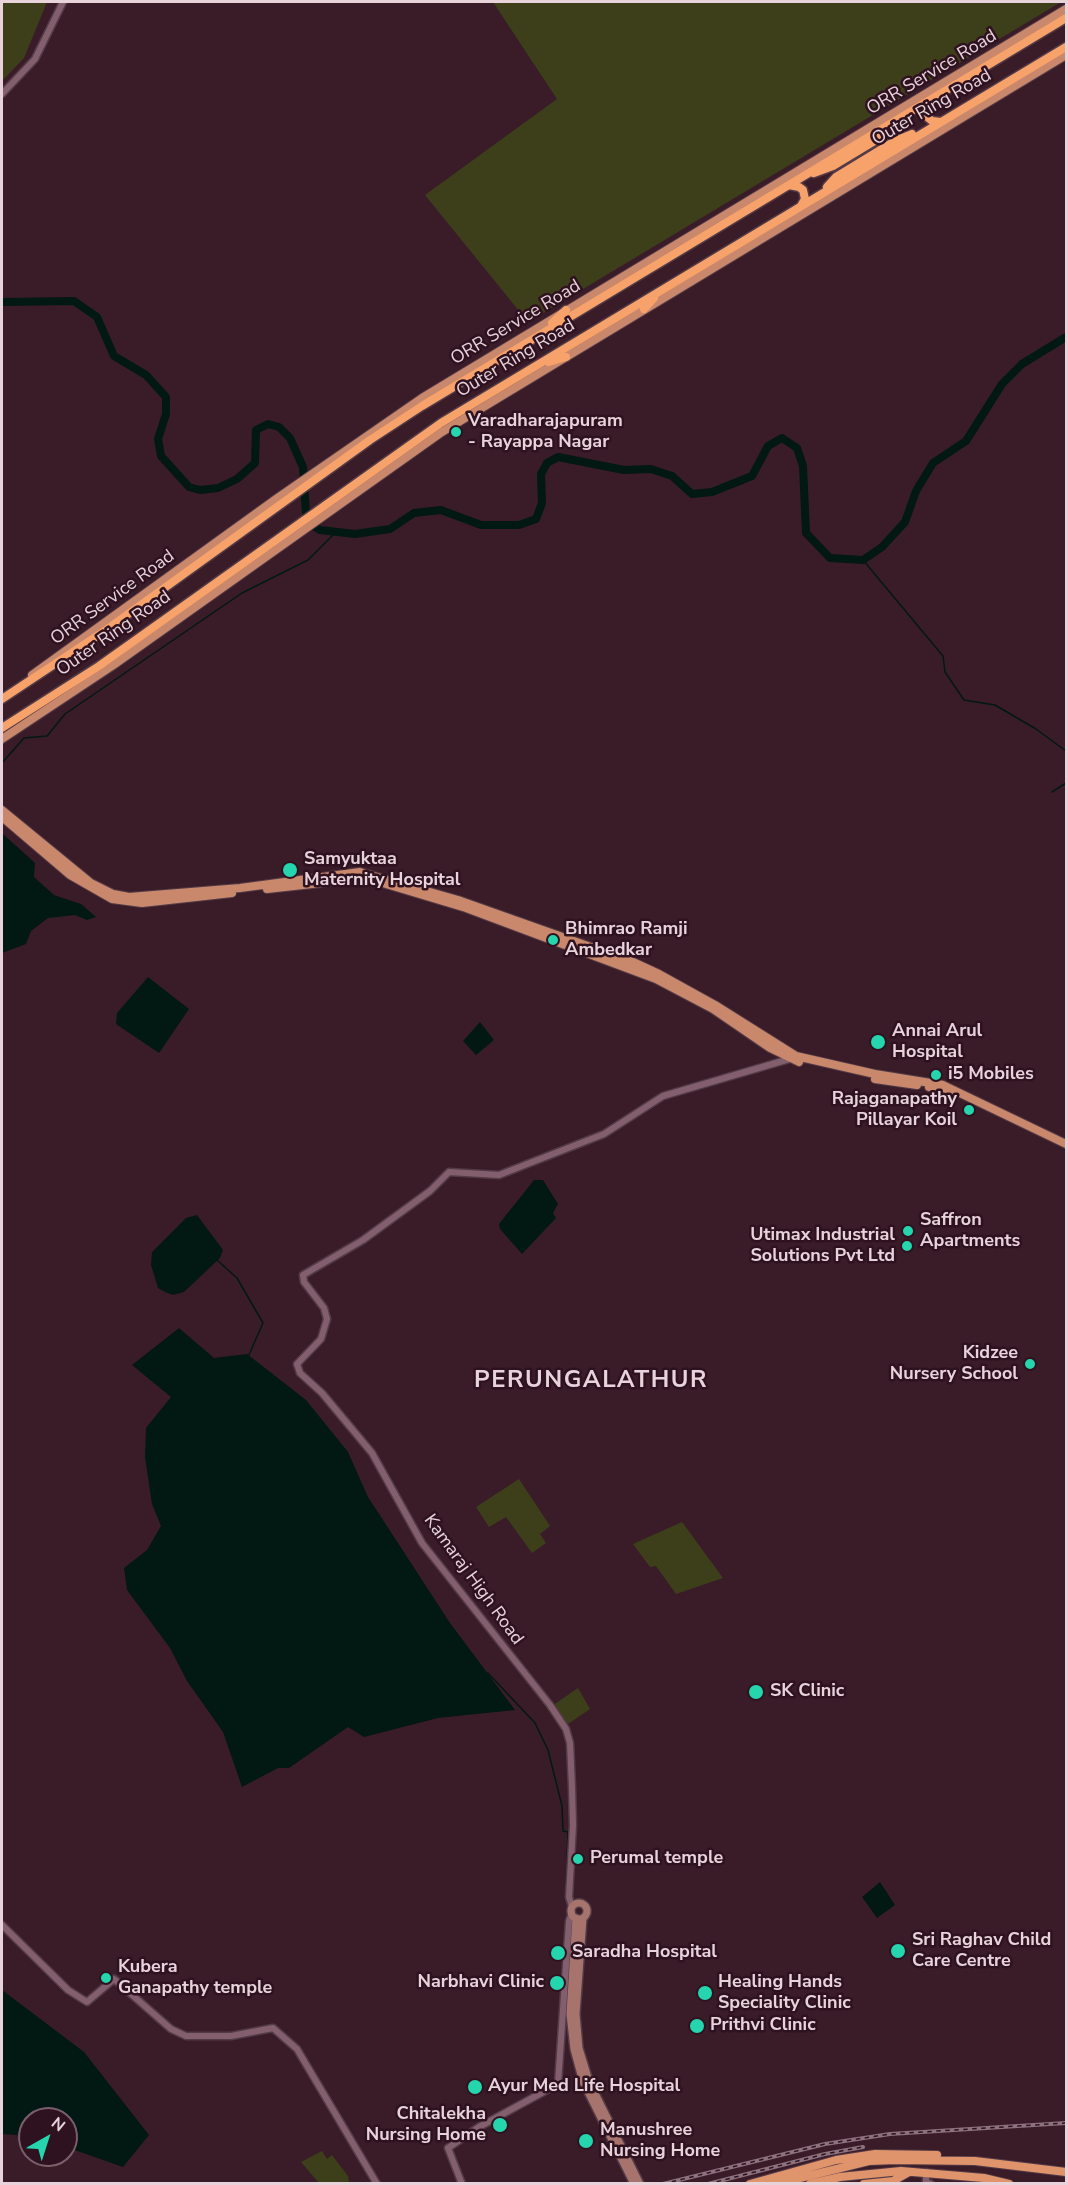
<!DOCTYPE html>
<style>
body{margin:0}
#map{position:relative;width:1068px;height:2185px;overflow:hidden;background:#3a1c29;font-family:"Nunito Sans",sans-serif}
canvas{display:block}
.frame{position:absolute;inset:0;border:3px solid #e8d3db;pointer-events:none}
.north{position:absolute;left:18px;top:2107px;width:60px;height:60px;box-sizing:border-box;background:#2f121f;border:2px solid #795f6a;border-radius:50%;rotate:39deg;font-size:16px;font-weight:700;line-height:24px;text-align:center;color:#e8d3db}
.north::after{content:'';display:block;margin:auto;width:21px;height:27px;background:#25d5ae;clip-path:polygon(50% 0,100% 100%,50% 72%,0 100%)}
</style>
<div id="map">
<canvas width="1068" height="2185"></canvas>
<div class="frame"></div>
<div class="north">N</div>
</div>
<script>
const c = document.querySelector('canvas').getContext('2d');
c.lineJoin = 'round';
function fillPath(path, color) { c.fillStyle = color; c.fill(path, 'evenodd'); }
const poly = rows => new Path2D(rows.map(r => 'M' + r).join(''));
function trace(path, color, width, dash) { c.strokeStyle = color; c.lineWidth = width; c.lineCap = dash ? 'butt' : 'round'; c.setLineDash(dash || []); c.stroke(path); }
function write(font, color, halo, rows, align = 'center') {
  c.font = font + ' "Nunito Sans",sans-serif'; c.lineWidth = 5; c.setLineDash([]); c.textBaseline = 'middle'; c.strokeStyle = halo; c.fillStyle = color; for (const [text, x, y, turn = 0] of rows) {
    c.save(); c.translate(x, y); c.rotate((+turn || 0) * Math.PI / 180); c.textAlign = isNaN(turn) ? turn : align; if (halo) c.strokeText(text, 0, 0); c.fillText(text, 0, 0); c.restore();
  }
}
const green = poly([
 [2,2,47,2,24,58,2,81],
 [493,2,1061,2,528,322,425,195,557,99],
 [519,1479,550,1526,540,1534,546,1543,532,1553,506,1517,489,1527,476,1507],
 [682,1522,723,1578,676,1594,656,1566,650,1567,633,1544],
 [578,1688,590,1709,565,1726,552,1706],
 [322,2151,327,2159,332,2155,348,2176,349,2183,319,2183,301,2162]
]);
const water = poly([
 [2,833,35,863,34,877,54,895,81,904,96,917,87,920,75,915,48,918,31,931,26,944,2,953],
 [148,977,189,1009,159,1053,116,1024,117,1013],
 [480,1022,494,1040,476,1055,463,1041],
 [534,1180,543,1180,558,1204,553,1213,556,1218,522,1254,500,1229,499,1224],
 [197,1215,223,1250,220,1258,184,1292,173,1295,165,1292,158,1288,151,1265,152,1252,186,1218],
 [179,1328,214,1358,247,1354,306,1400,348,1452,368,1497,450,1623,515,1710,438,1718,364,1737,348,1727,289,1768,278,1768,242,1787,223,1732,187,1681,170,1648,127,1590,124,1568,147,1550,161,1526,152,1504,145,1457,146,1428,171,1397,132,1365],
 [880,1882,895,1905,877,1918,862,1897],
 [2,1990,84,2052,149,2135,123,2167,66,2147,66,2119,30,2119,30,2136,2,2134]
]);
const stream = poly([
 [863,560,943,656,945,672,964,700,995,705,1036,729,1066,751],
 [2,763,24,738,47,736,65,714,242,593,308,560,334,534],
 [1052,792,1066,783],
 [217,1260,237,1278,263,1323,248,1357],
 [488,1673,535,1723,548,1750,562,1806,563,1831,568,1832,566,1885,569,1885],
 [571,1948,571,1933],
 [567,2016,576,2071]
]);
const river = poly([
 [2,302,74,301,97,317,114,356,146,375,166,397,166,414,158,439,161,456,189,487,200,490,218,488,237,479,255,463,256,430,268,424,279,427,290,438,303,467,306,514,312,525,320,530,355,534,390,529,414,513,441,510,481,525,519,525,536,519,542,503,541,474,547,463,558,457,624,470,651,469,672,476,692,494,712,492,752,476,768,446,782,438,797,448,803,466,806,533,830,558,863,560,882,547,905,522,916,491,933,463,966,441,1002,384,1022,364,1066,337]
]);
const tertiary = poly([
 [2,94,35,59,63,2],
 [572,1907,569,1897,573,1825,572,1787,570,1743,566,1729,550,1705,422,1543,372,1453,322,1393,300,1373,297,1364,321,1339,327,1319,324,1308,304,1282,303,1275,363,1240,430,1191,449,1172,499,1175,604,1134,663,1096,793,1058],
 [2,1925,68,1990,87,2002,114,1979,171,2029,186,2036,231,2036,273,2028,297,2049,377,2184],
 [926,2172,926,2182,931,2184],
 [462,2184,448,2148,479,2127,558,2084,569,1921,572,1913]
]);
const secondary = poly([
 '571 1911a8 8 0 1 1 16 0a8 8 0 1 1-16 0Z',
 [576,1918,570,2014,574,2049,583,2082,634,2184],
 [583,1918,576,2014,579,2048,589,2081,640,2184]
]);
const primary = poly([
 [32,675,276,499,422,398,1066,9],
 [2,739,115,664,442,432,1066,55],
 [2,810,91,883,113,894,129,897,240,888,360,872,458,900,633,962,659,974,715,1005,796,1056,875,1074,943,1085,1066,1144],
 [2,817,70,875,112,899,142,903,232,893],
 [267,889,366,878,466,908,656,979,713,1009,770,1048,799,1062],
 [875,1079,917,1085],
 [929,1087,954,1095]
]);
const trunk = poly([
 [750,2184,836,2160,875,2154,937,2155],
 [776,2184,869,2161,896,2160,975,2161,1066,2172],
 [810,2184,840,2177,901,2171,984,2178,1009,2184],
 [864,2184,893,2181,909,2172]
]);
const motorway = poly([
 [929,101,924,111,926,116,932,121,941,122],
 [814,173,833,166,886,134,900,122],
 [789,185,799,187,803,190,805,199,801,206],
 [827,187,836,177,895,141,912,134],
 [644,309,654,298],
 [552,323,566,310],
 [549,362,566,357],
 [2,699,106,630,370,440,422,406,1066,18],
 [2,728,99,666,441,423,1066,47]
]);
const rail = poly([
 [663,2184,825,2144,890,2134,1066,2123],
 [708,2184,825,2154,863,2147]
]);
const markers = [
 [456,432,6,"#25d5ae"],
 [290,870,8,"#25d5ae"],
 [553,940,6,"#25d5ae"],
 [878,1042,8,"#25d5ae"],
 [936,1075,6,"#25d5ae"],
 [969,1110,6,"#25d5ae"],
 [908,1231,6,"#25d5ae"],
 [907,1246,6,"#25d5ae"],
 [1030,1364,6,"#25d5ae"],
 [756,1692,8,"#25d5ae"],
 [578,1859,6,"#25d5ae"],
 [898,1951,8,"#25d5ae"],
 [558,1953,8,"#25d5ae"],
 [106,1978,6,"#25d5ae"],
 [557,1983,8,"#25d5ae"],
 [705,1993,8,"#25d5ae"],
 [697,2026,8,"#25d5ae"],
 [475,2087,8,"#25d5ae"],
 [500,2125,8,"#25d5ae"],
 [586,2141,8,"#25d5ae"]
];
const streetNames = [
 ["ORR Service Road",932,73,-31],
 ["Outer Ring Road",932,108,-30],
 ["ORR Service Road",516,323,-31],
 ["Outer Ring Road",516,359,-31],
 ["ORR Service Road",113,598,-36],
 ["Outer Ring Road",114,634,-35],
 ["Kamaraj High Road",473,1580,54]
];
const poiNames = [
 ["Varadharajapuram",468,422],
 ["- Rayappa Nagar",468,443],
 ["Samyuktaa",304,860],
 ["Maternity Hospital",304,881],
 ["Bhimrao Ramji",565,930],
 ["Ambedkar",565,951],
 ["Annai Arul",892,1032],
 ["Hospital",892,1053],
 ["i5 Mobiles",948,1075],
 ["Rajaganapathy",957,1100,"right"],
 ["Pillayar Koil",957,1121,"right"],
 ["Saffron",920,1221],
 ["Apartments",920,1242],
 ["Utimax Industrial",895,1236,"right"],
 ["Solutions Pvt Ltd",895,1257,"right"],
 ["Kidzee",1018,1354,"right"],
 ["Nursery School",1018,1375,"right"],
 ["SK Clinic",770,1692],
 ["Perumal temple",590,1859],
 ["Sri Raghav Child",912,1941],
 ["Care Centre",912,1962],
 ["Saradha Hospital",572,1953],
 ["Kubera",118,1968],
 ["Ganapathy temple",118,1989],
 ["Narbhavi Clinic",544,1983,"right"],
 ["Healing Hands",718,1983],
 ["Speciality Clinic",718,2004],
 ["Prithvi Clinic",710,2026],
 ["Ayur Med Life Hospital",488,2087],
 ["Chitalekha",486,2115,"right"],
 ["Nursing Home",486,2136,"right"],
 ["Manushree",600,2131],
 ["Nursing Home",600,2152]
];
const districtNames = [
 ["PERUNGALATHUR",591,1381]
];
fillPath(green, '#3d3f1b');
fillPath(water, '#021812');
trace(stream, '#021812', 1.5);
trace(river, '#021812', 8);
trace(tertiary, '#533b46', 9);
trace(secondary, '#533b46', 10);
trace(primary, '#533b46', 10);
trace(trunk, '#533b46', 10);
trace(motorway, '#533b46', 11);
trace(tertiary, '#835f6e', 6);
trace(secondary, '#a6736d', 7);
trace(primary, '#c9876c', 8);
trace(trunk, '#e0946c', 8);
trace(motorway, '#f8a26b', 8);
trace(rail, '#8c727d', 4);
trace(rail, '#2f121f', 1.5, [4.5]);
for (const [x, y, r, color] of markers) { const dot = new Path2D(); dot.arc(x, y, r, 0, 2 * Math.PI); c.fillStyle = color; c.fill(dot); trace(dot, '#2f121f', 2); }
write('18px', '#e8d3db', '#2f121f', streetNames);
write('bold 18px', '#e8d3db', '#2f121f', poiNames, 'left');
c.letterSpacing = '1.5px';
write('bold 24px', '#e8d3db', '#2f121f', districtNames);
c.letterSpacing = '0px';
</script>
